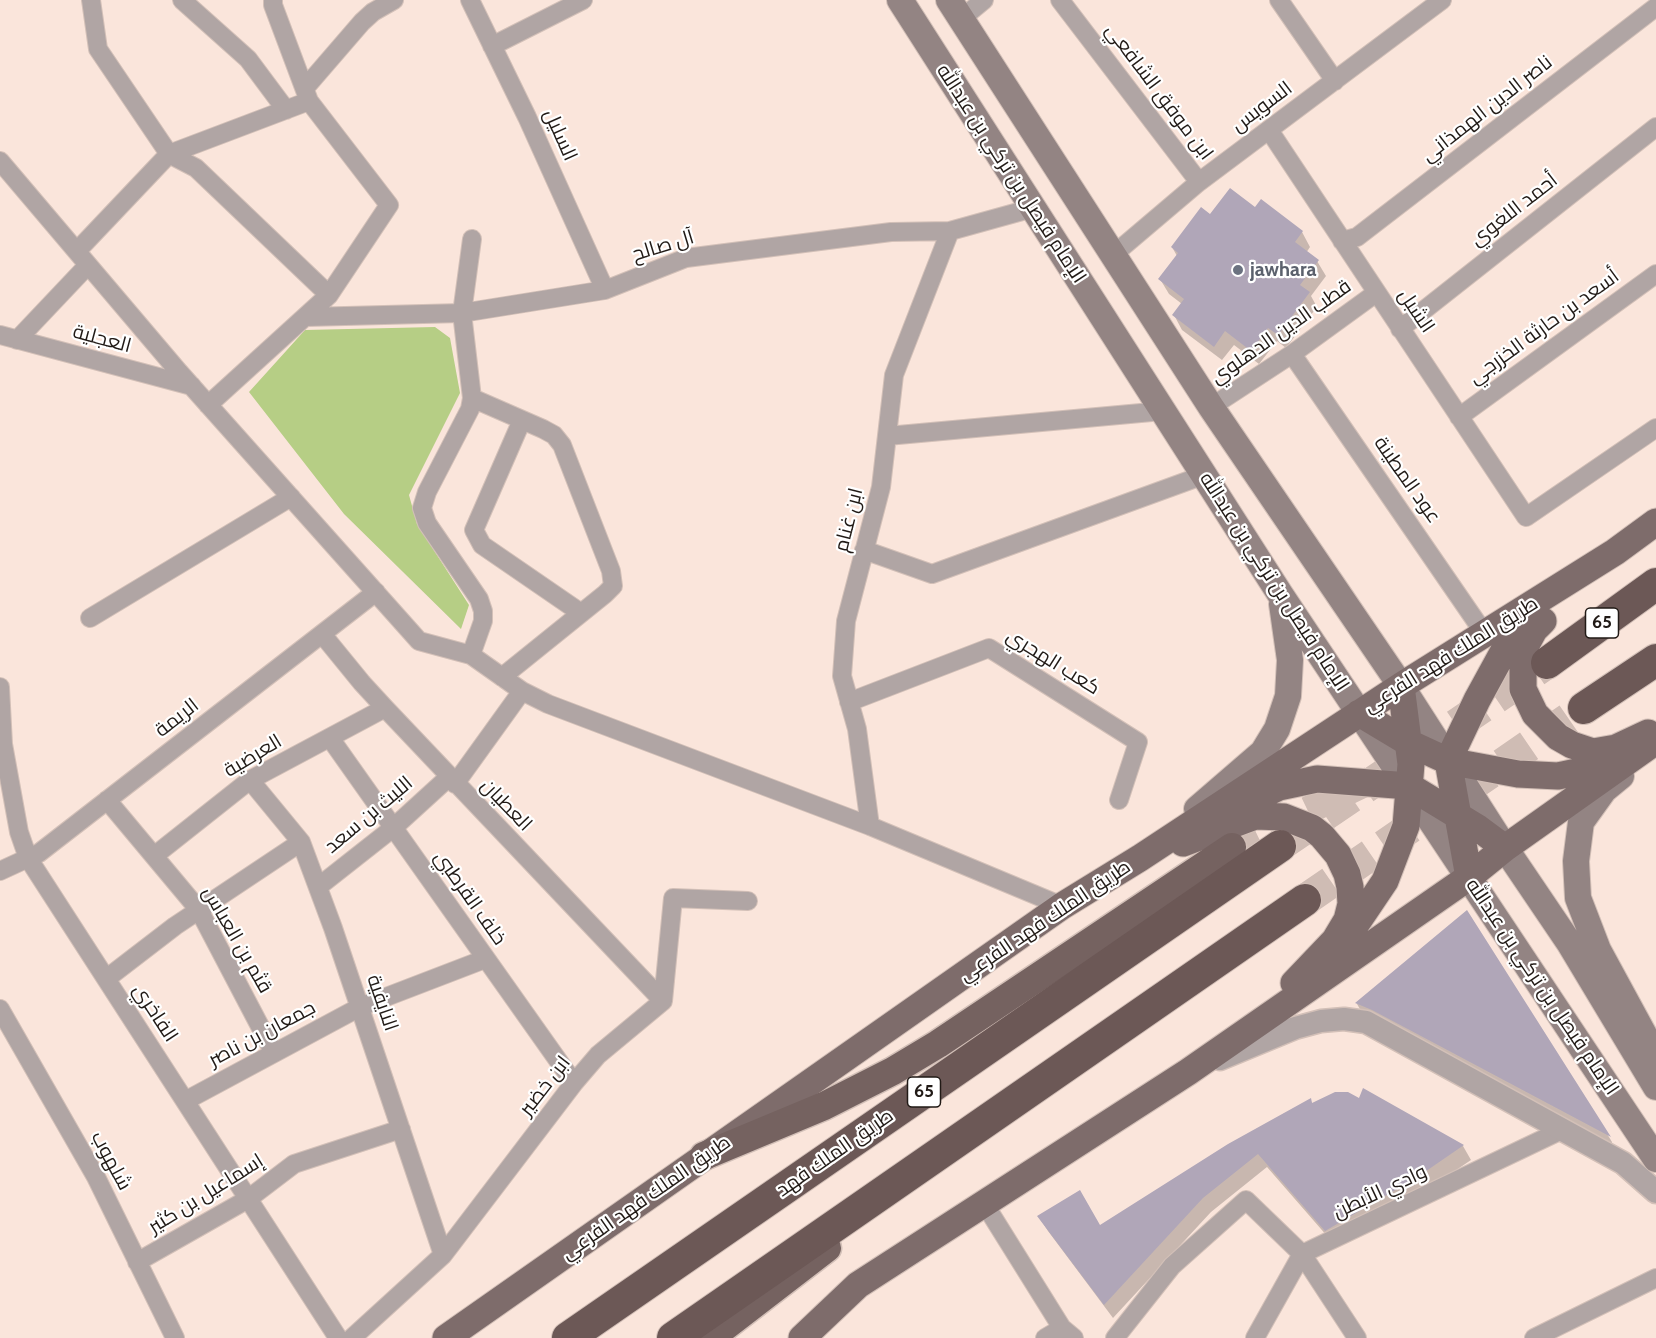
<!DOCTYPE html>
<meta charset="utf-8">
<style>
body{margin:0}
canvas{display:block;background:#fae5db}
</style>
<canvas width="1656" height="1338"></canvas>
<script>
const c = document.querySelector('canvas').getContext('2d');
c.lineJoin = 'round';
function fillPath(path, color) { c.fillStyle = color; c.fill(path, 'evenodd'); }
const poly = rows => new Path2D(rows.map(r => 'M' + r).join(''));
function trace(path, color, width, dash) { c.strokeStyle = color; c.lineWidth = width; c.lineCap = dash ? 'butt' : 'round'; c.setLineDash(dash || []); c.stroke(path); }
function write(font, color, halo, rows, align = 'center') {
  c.font = font + ' Cabin,Cairo,sans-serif'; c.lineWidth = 4.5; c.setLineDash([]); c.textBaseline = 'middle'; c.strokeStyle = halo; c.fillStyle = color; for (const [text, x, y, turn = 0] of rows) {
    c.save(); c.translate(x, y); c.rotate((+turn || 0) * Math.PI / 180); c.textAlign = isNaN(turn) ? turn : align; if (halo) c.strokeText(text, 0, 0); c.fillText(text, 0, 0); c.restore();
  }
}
const green = poly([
 [435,327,450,338,460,393,409,495,417,524,469,605,461,629,344,514,249,392,305,330]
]);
const shadow = poly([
 [1255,209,1302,232,1310,247,1306,253,1317,261,1326,276,1311,296,1317,307,1286,348,1277,341,1259,364,1234,345,1222,360,1182,330,1174,315,1182,304,1169,294,1160,279,1177,256,1172,247,1211,216],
 [1467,912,1603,1127,1612,1142,1612,1147,1365,1018,1357,1004],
 [1364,1091,1463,1146,1471,1160,1424,1192,1334,1244,1267,1167,1211,1212,1113,1318,1048,1231,1039,1217,1099,1227,1310,1100,1313,1104,1360,1100]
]);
const building = poly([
 [1230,188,1255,207,1261,199,1303,231,1295,242,1319,260,1300,285,1310,292,1278,335,1268,328,1251,351,1225,331,1214,347,1172,315,1184,299,1158,279,1178,253,1171,247,1201,207,1210,214],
 [1467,910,1611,1137,1372,1010,1355,1003],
 [1363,1088,1464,1145,1416,1178,1325,1231,1258,1154,1203,1198,1104,1305,1037,1216,1080,1190,1100,1225,1228,1144,1311,1098,1312,1103,1335,1092,1348,1092,1359,1098]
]);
const trunkTunnel = poly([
 [1232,847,1377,777]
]);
const motorwayTunnel = poly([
 [1456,725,1544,665],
 [1285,842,1388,772],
 [1305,900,1584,708]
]);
const minor = poly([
 [91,0,98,49,169,154,196,168,329,295],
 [182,0,248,59,286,110],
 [470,0,527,117,605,290],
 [1060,0,1199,182],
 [1279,0,1335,81],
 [961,19,984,0],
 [492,46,583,0],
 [305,88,362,22,373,12,394,0],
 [1269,130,1526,517,1656,428],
 [0,161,179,372,419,641,471,655,522,691,548,704,870,826,1062,906],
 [1342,241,1357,237,1656,7],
 [77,251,169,154,309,101],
 [1113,255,1199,182,1442,0],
 [306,317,462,313,605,290,686,258,891,232,950,231,1033,208],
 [1400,329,1656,127],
 [0,335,192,386],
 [17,340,88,265],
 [1292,354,1484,633],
 [472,398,543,429,554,435,562,445,611,571,613,586,605,594,502,677],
 [208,405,329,295,389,205,309,101,273,5,273,0],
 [1211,407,1292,354,1376,293],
 [1459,417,1656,274],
 [522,420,474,530,482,545,581,613],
 [887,436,1163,411],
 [864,550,932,574,1204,475],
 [90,618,291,497],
 [322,634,362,683,385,708,663,1001],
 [471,655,483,621,483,611,479,599,427,523,422,508,427,492,470,409,472,398,462,313,472,239],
 [0,687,3,744,19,832,28,858,338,1338],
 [849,702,989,648,1138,742,1119,800],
 [330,738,574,1083],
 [250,780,301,842,333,928,443,1255],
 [455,784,522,691],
 [107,800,199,910,274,1053],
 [870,826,857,729,842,676,846,621,881,487,894,375,950,231],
 [154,856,250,780,385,708],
 [0,871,39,853,376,592],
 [318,887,393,828,449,777],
 [106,979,175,926,301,842],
 [0,1009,96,1177,175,1338],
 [185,1101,360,1007,485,959],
 [984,1203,1062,1328,1074,1338],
 [137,1262,248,1199,294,1164,401,1129],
 [352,1338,443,1255,574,1083,598,1055,663,1001,673,898,748,901],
 [1045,1338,1062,1328],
 [1115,1338,1172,1266,1246,1200,1302,1254,1357,1338],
 [1255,1338,1302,1254,1564,1129],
 [1534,1338,1656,1278]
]);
const tertiary = poly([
 [1220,1059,1295,1028,1321,1021,1344,1019,1366,1022,1623,1163,1656,1192]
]);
const secondary = poly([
 [900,0,1280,594,1656,1159],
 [949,0,1211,407,1401,686,1505,848,1570,944,1656,1087],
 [1621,776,1604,790,1581,822,1576,861,1578,898,1598,950,1654,1053],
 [1197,809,1263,752,1277,729,1288,696,1290,660,1282,604]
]);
const primary = poly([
 [1543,621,1534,630,1527,643,1523,657,1523,689,1535,714,1558,737,1572,745,1593,752,1616,748,1648,733],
 [1359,713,1409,743,1448,761,1518,774,1558,776,1586,770,1614,758],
 [1251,801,1279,787,1317,779,1409,786,1478,828,1505,848],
 [1183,843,1255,816,1284,817,1312,828,1322,836,1338,855,1347,874,1350,887,1351,904,1347,920,1335,940,1294,983],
 [1469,877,1448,761,1477,700,1512,636,1536,613],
 [1350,933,1385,881,1406,826,1411,764,1401,686],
 [446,1338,1062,906,1140,858,1401,686,1615,552,1656,522],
 [802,1338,858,1285,1188,1072,1469,877,1505,848,1656,741]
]);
const trunk = poly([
 [704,1156,824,1106,893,1071,938,1044,1232,847],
 [710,1338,827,1248]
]);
const motorway = poly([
 [1547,663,1656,584],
 [1584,708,1656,660],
 [568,1338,1280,846],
 [673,1338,1305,900]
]);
const markers = [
 [1238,270,6,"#6b7280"]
];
const shields = [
 [1602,623,33],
 [924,1092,33]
];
const shieldNames = [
 ["65",1602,623],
 ["65",924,1092]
];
const streetNames = [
 ["ابن موفق الشافعي",1159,92,53],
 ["السويس",1262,107,-37],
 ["ناصر الدين الهمذاني",1487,109,-38],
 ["السليل",560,135,66],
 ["الإمام فيصل بن تركي بن عبدالله",1011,174,57],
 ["أحمد اللغوي",1514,210,-38],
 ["آل صالح",663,246,-17],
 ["الشبل",1416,311,56],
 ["أسعد بن حارثة الخزرجي",1544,327,-36],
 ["قطب الدين الدهلوي",1281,332,-35],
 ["العجلية",102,339,15],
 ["عود المطينة",1407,480,55],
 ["ابن غنام",849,520,-76],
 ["الإمام فيصل بن تركي بن عبدالله",1274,582,57],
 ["طريق الملك فهد الفرعي",1451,655,-32],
 ["كعب الهجري",1053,662,32],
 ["الريمة",177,718,-38],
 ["العرضية",253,756,-31],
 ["العطيان",506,805,46],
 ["الليث بن سعد",369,815,-40],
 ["خلف القرطبي",470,898,55],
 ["طريق الملك فهد الفرعي",1045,921,-34],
 ["قثم بن العباس",237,940,60],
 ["الإمام فيصل بن تركي بن عبدالله",1542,987,56],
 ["النايفية",382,1003,71],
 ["الفاخري",155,1013,57],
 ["جمعان بن ناصر",262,1034,-28],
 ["ابن خضير",545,1086,-52],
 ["طريق الملك فهد",835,1153,-35],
 ["شلهوب",111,1161,62],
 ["وادي الأبطن",1380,1192,-25],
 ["إسماعيل بن كثير",206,1194,-32],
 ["طريق الملك فهد الفرعي",646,1198,-35]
];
const worshipNames = [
 ["jawhara",1250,270]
];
fillPath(green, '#b6ce85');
fillPath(shadow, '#0003');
fillPath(building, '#b0a6b8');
trace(trunkTunnel, '#cfbcb4', 28, [28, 14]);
trace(motorwayTunnel, '#cfbcb4', 32, [32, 16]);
trace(minor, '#d3c0b8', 20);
trace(tertiary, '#d3c0b8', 25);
trace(secondary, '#d3c0b8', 28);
trace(primary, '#d3c0b8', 29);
trace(trunk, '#d3c0b8', 31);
trace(motorway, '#d3c0b8', 34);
trace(minor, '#b0a5a4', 18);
trace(tertiary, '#b0a5a4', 22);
trace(secondary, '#938483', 26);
trace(primary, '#7e6c6b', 27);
trace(trunk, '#756260', 28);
trace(motorway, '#6c5856', 32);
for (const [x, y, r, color] of markers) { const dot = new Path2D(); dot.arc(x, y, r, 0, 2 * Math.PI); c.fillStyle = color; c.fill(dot); trace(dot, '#fff', 2); }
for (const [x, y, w] of shields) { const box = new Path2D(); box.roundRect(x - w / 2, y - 15, w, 30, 4.5); c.fillStyle = '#fff'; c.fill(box); trace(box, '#211a16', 1.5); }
write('bold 18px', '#211a16', null, shieldNames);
write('20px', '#211a16', '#fff', streetNames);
write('bold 20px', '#5b616d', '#fff', worshipNames, 'left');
</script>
